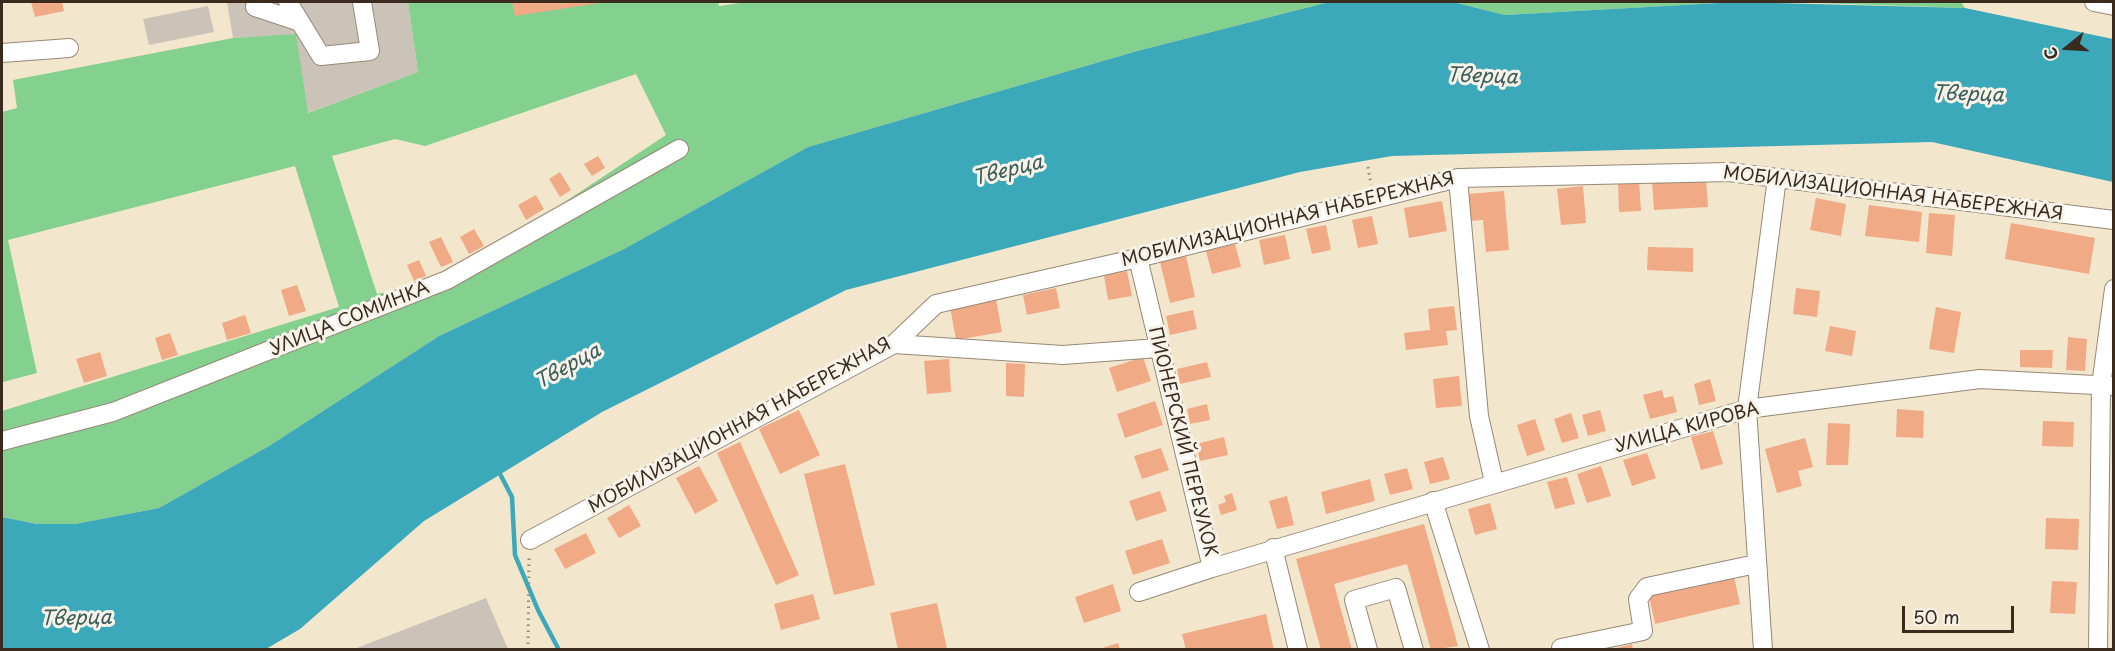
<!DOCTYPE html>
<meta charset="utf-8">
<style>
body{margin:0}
#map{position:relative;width:2115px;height:651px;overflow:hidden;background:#f2e6cd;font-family:"Playpen Sans",sans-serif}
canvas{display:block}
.frame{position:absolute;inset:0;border:3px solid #3b2a1e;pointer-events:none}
.north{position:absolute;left:2037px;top:18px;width:60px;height:60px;-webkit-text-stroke:4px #f7f3e8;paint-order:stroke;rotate:252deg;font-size:16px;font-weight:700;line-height:24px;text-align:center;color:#3b2a1e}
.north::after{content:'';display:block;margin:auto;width:21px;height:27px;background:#3b2a1e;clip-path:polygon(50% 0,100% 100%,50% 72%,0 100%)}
.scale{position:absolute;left:1902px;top:606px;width:112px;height:27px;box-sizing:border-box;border:3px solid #3b2a1e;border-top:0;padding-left:8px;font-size:18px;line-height:21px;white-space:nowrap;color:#3b2a1e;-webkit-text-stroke:4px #f7f3e8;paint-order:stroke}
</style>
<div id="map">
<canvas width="2115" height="651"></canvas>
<div class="frame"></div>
<div class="north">С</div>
<div class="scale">50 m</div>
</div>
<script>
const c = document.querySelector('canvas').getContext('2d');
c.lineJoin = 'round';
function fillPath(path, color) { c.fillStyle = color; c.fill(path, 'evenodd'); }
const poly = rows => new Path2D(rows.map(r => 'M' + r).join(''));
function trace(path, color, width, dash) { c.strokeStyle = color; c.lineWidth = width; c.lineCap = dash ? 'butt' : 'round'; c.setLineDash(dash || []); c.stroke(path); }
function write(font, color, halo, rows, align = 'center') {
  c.font = font + ' "Playpen Sans",sans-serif'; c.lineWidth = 6; c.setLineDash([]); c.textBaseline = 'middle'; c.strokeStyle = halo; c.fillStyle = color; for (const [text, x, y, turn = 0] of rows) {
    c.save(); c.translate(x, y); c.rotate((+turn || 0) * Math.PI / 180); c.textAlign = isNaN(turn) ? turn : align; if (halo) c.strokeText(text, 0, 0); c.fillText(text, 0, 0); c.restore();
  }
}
const industrial = poly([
 [227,2,408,2,418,72,307,113,296,35,233,38],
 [208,6,214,32,149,45,143,19],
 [486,598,508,649,354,649]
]);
const green = poly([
 [408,2,718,2,719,6,747,2,1329,2,1137,51,808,147,624,249,439,336,269,446,159,508,75,524,37,524,2,517,2,411,339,307,295,166,8,240,37,373,3,382,2,388,2,112,17,108,13,80,233,38,296,34,308,113,418,72],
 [636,74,666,135,447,280,377,294,332,156,395,139,425,146],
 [1453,2,1737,2,1505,15],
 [1787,2,1961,2,1965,8]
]);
const water = poly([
 [1329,2,1453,2,1505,15,1737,2,1965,8,2113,39,2113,182,1932,142,1392,156,1300,172,846,290,602,412,424,521,300,629,266,649,2,649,2,517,37,524,75,524,159,508,269,446,439,336,624,249,808,147,1137,51]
]);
const stream = poly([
 [498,470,512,497,515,555,538,610,559,650]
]);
const building = poly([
 [31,2,62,2,64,11,35,17],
 [512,2,600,2,600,3,515,16],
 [598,156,605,168,592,176,584,164],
 [560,172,571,190,560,197,549,179],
 [1706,178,1708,207,1654,210,1652,181],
 [1639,181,1641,211,1619,212,1618,182],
 [1583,186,1586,223,1561,225,1557,189],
 [1504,191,1509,250,1486,252,1483,220,1469,221,1467,194],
 [536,195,544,209,526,220,518,205],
 [1816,198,1846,204,1841,236,1810,230],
 [1442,201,1447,231,1409,238,1404,208],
 [1869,205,1922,212,1919,242,1865,236],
 [1929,213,1955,215,1952,256,1926,253],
 [1372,216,1378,244,1358,248,1352,220],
 [2011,223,2095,238,2089,274,2005,259],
 [1326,225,1331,250,1312,254,1306,229],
 [474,229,484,246,469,254,460,237],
 [1285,235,1290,259,1264,265,1259,240],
 [441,237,453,262,441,267,429,242],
 [1235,244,1241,267,1212,274,1206,251],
 [1648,247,1693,248,1693,272,1647,270],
 [1186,256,1195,297,1170,303,1160,262],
 [419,260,426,276,414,281,407,265],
 [1127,271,1132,296,1108,300,1104,275],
 [297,285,306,311,289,316,281,290],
 [1056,288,1060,308,1027,315,1023,295],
 [1796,288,1820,291,1817,317,1793,314],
 [996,299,1002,332,956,340,950,307],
 [1454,306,1457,330,1446,331,1448,345,1406,350,1404,333,1430,330,1428,309],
 [1936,307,1961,312,1954,353,1929,349],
 [1193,310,1197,329,1170,335,1166,316],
 [245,315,251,333,227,340,222,323],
 [1830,326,1856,331,1852,356,1825,351],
 [170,333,178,355,162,360,155,338],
 [2068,337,2087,339,2085,371,2066,370],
 [2020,350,2053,350,2052,368,2020,367],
 [100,352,107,376,84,383,76,359],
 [1143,357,1151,381,1117,392,1109,368],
 [949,359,951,392,927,394,924,361],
 [1207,362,1211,377,1180,384,1177,369],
 [1006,363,1025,364,1024,397,1006,396],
 [1459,376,1462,406,1436,408,1433,379],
 [1710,379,1716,401,1699,405,1694,384],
 [1662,390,1664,398,1673,396,1677,412,1650,419,1643,395],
 [1155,401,1163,425,1125,438,1117,414],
 [1207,404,1210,420,1190,424,1187,409],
 [1897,409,1924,411,1923,438,1896,437],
 [799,410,820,455,780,474,759,429],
 [1600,410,1606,431,1588,436,1582,415],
 [1571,413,1579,438,1562,443,1554,419],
 [1535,419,1545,450,1527,456,1517,425],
 [2043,421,2074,422,2073,447,2042,446],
 [1828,423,1850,424,1848,465,1826,465],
 [1713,431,1723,464,1701,470,1691,437],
 [1224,437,1228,455,1200,461,1196,444],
 [1805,438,1813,467,1798,471,1802,486,1777,493,1765,449],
 [740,442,799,575,776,585,717,453],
 [1161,448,1169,470,1142,479,1134,456],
 [1647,453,1656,478,1632,486,1623,460],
 [1443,457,1450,479,1430,484,1424,462],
 [845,464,875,585,834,595,804,474],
 [699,466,718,501,695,514,676,478],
 [1601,466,1611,496,1587,503,1577,474],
 [1407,468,1413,489,1390,495,1384,474],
 [1567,477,1575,504,1555,509,1547,482],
 [1370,479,1375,501,1326,514,1321,492],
 [1160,491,1167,511,1136,521,1129,501],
 [1232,493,1237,510,1221,515,1218,505,1226,502,1224,496],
 [1287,496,1294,525,1277,529,1269,501],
 [1490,503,1497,529,1475,535,1468,509],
 [629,505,641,526,619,538,607,518],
 [2046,518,2079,519,2078,550,2045,549],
 [1424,524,1458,646,1431,650,1407,564,1334,584,1352,650,1321,650,1296,559],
 [586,533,596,553,565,569,554,549],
 [1162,539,1170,563,1133,575,1125,551],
 [1734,577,1740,604,1655,624,1649,596],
 [2052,581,2077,582,2075,614,2050,613],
 [1113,584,1121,611,1084,623,1075,597],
 [813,594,820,619,781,630,774,604],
 [937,603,947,649,898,650,890,613],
 [1266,614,1274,650,1186,650,1182,634],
 [1118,643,1120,650,1100,650,1099,649],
 [1632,644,1633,650,1614,650,1613,649]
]);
const path = poly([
 [1368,167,1371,185],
 [528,650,529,554]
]);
const minor = poly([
 [256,2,255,7,300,22],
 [288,2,321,56,370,51,362,2],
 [2094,2,2114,6],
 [2,53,69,48],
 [1458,178,1479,416,1494,482],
 [1138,258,1212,568,1747,409,1980,379,2114,386],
 [894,344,1063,355,1158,348],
 [2,441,113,412,447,280,679,149],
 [1433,501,1480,650],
 [530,540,894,344,936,304,1138,258,1458,178,1729,172,2114,220],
 [1273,548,1298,650],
 [1139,592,1212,568],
 [1561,648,1643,631,1638,599,1647,587,1756,564],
 [1368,650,1354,600,1396,588,1414,650],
 [1763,650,1747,409,1777,178],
 [2098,650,2101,386,2114,289]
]);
const streetNames = [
 ["МОБИЛИЗАЦИОННАЯ НАБЕРЕЖНАЯ",1893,194,7],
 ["МОБИЛИЗАЦИОННАЯ НАБЕРЕЖНАЯ",1288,220,-14],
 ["УЛИЦА СОМИНКА",350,319,-22],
 ["МОБИЛИЗАЦИОННАЯ НАБЕРЕЖНАЯ",740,426,-29],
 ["УЛИЦА КИРОВА",1687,428,-15],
 ["ПИОНЕРСКИЙ ПЕРЕУЛОК",1182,442,76]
];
const waterNames = [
 ["Тверца",1482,77,2],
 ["Тверца",1968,95,2],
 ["Тверца",1008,171,-14],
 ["Тверца",568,367,-29],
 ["Тверца",76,619,-1]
];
fillPath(industrial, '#cbc3b8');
fillPath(green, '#84d08e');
fillPath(water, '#3ba9b9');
trace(stream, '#3ba9b9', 4.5);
fillPath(building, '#f1aa86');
trace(minor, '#968876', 20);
trace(path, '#968876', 3, [1.5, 4.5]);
trace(minor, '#fff', 18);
write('18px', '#3b2a1e', '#f7f3e8', streetNames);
write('italic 20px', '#3b5d5c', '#f7f3e8', waterNames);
</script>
